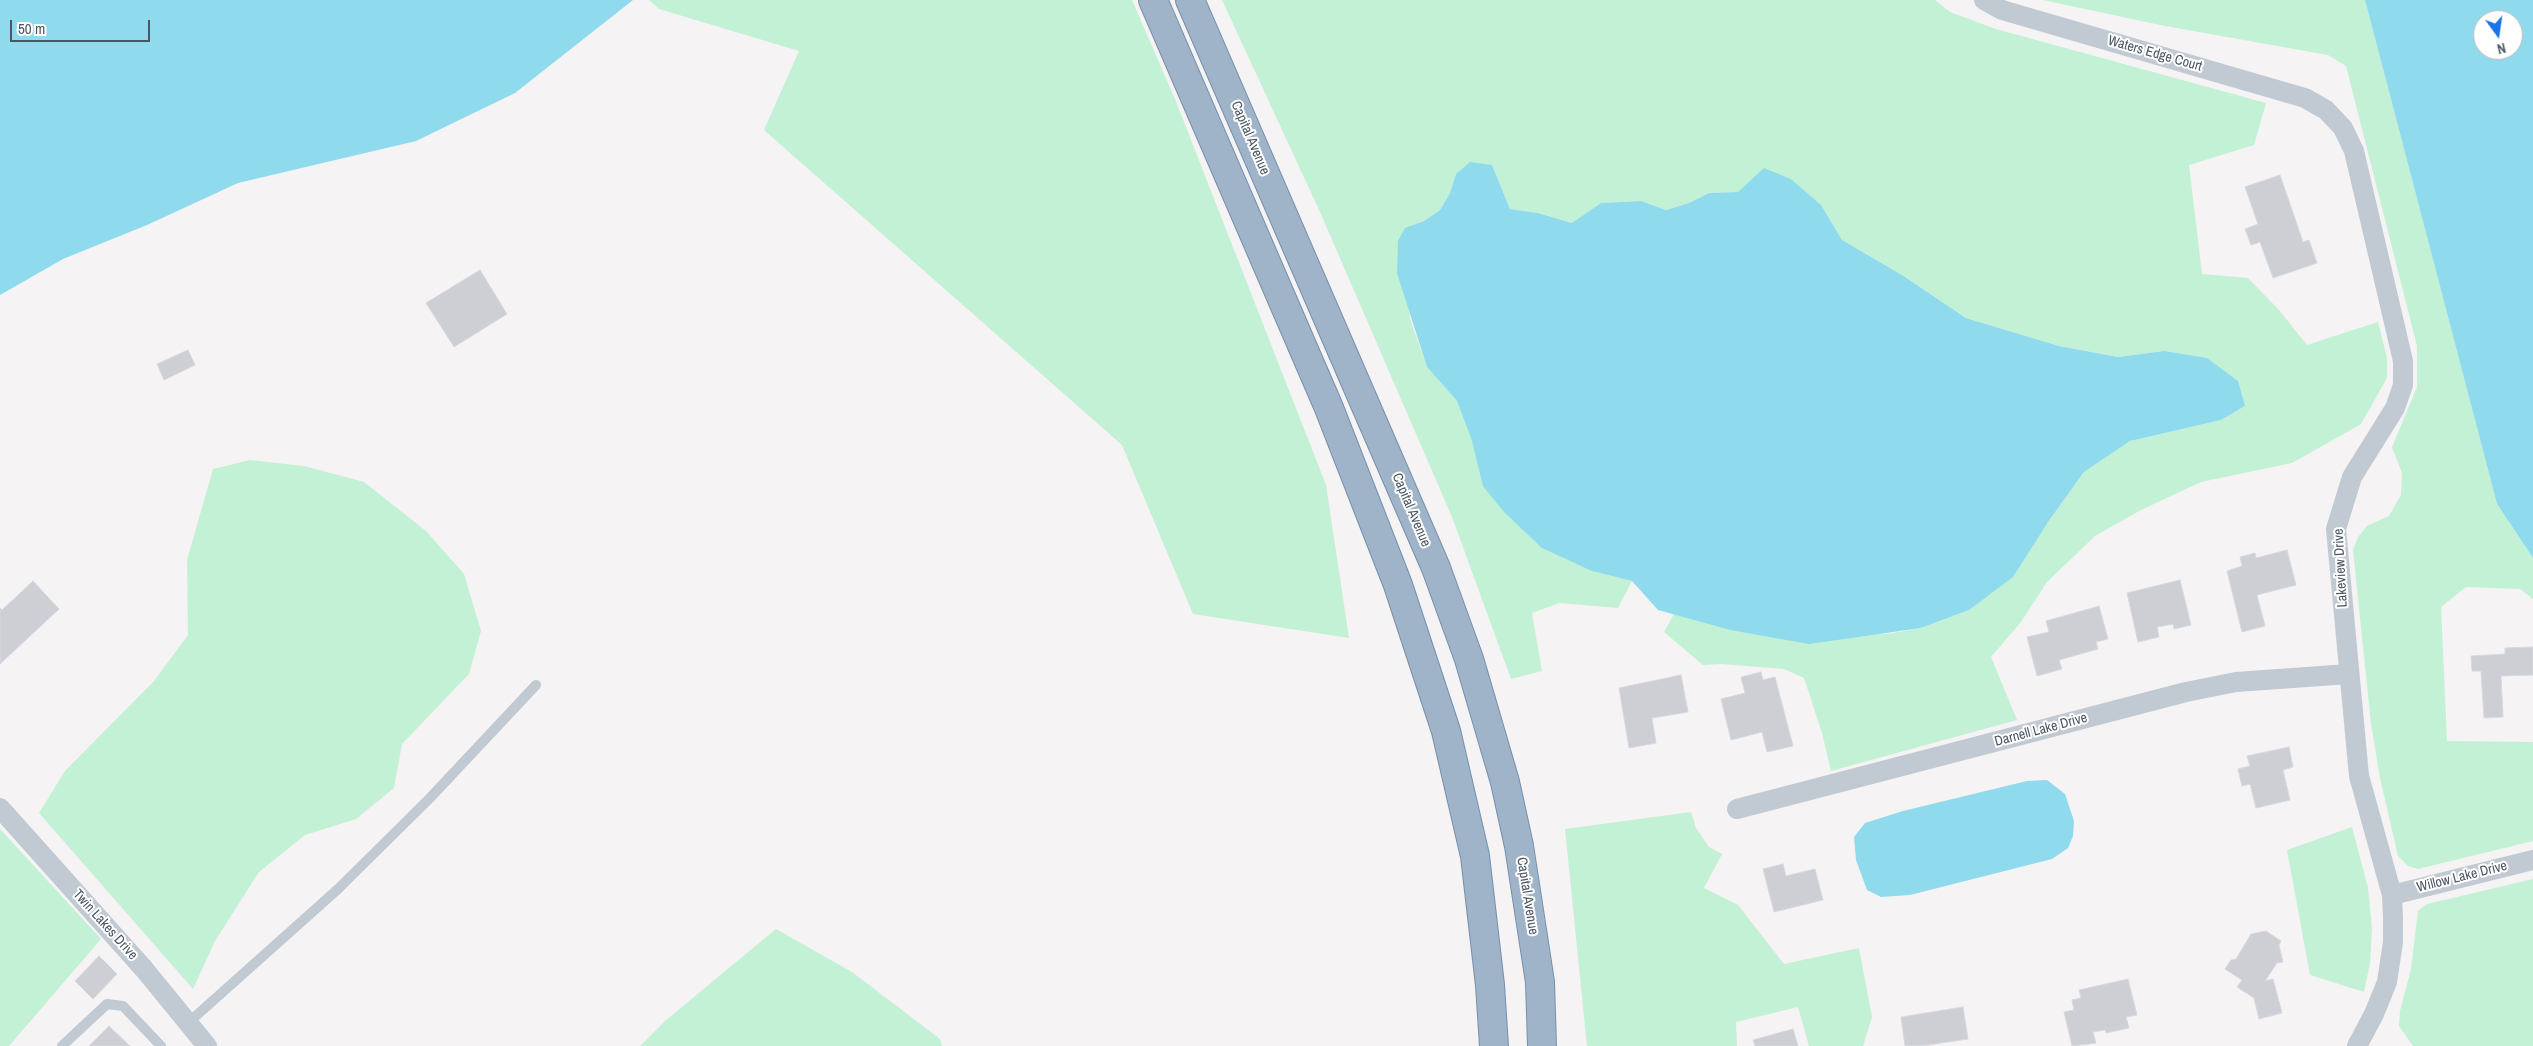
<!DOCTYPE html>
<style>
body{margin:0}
#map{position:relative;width:2533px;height:1046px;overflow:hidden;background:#f5f3f3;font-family:"Archivo Narrow",sans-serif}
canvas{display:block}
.north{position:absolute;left:2473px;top:10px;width:50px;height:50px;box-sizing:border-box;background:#fff;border:1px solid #b7bbc0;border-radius:50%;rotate:166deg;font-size:14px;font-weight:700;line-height:20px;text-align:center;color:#4a5661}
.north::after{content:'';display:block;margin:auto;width:18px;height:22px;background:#1a73e8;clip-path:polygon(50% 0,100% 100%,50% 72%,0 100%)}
.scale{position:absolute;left:10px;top:20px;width:140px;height:22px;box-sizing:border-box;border:2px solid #4a5661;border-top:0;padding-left:6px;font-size:15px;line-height:18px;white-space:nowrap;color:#4a5661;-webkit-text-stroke:4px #fff;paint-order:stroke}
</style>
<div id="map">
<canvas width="2533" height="1046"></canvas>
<div class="north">N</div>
<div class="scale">50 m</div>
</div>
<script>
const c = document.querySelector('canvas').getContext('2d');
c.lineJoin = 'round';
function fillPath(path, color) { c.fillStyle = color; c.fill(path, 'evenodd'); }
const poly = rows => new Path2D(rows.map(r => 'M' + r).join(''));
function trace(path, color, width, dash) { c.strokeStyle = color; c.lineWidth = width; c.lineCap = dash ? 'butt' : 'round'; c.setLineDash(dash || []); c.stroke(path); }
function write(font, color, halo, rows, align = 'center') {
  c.font = font + ' "Archivo Narrow",sans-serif'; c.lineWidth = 4; c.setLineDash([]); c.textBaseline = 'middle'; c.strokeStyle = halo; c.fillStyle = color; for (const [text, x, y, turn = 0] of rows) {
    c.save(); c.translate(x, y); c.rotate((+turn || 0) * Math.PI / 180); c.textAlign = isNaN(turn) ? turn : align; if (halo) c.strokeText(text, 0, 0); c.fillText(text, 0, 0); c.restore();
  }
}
const green = poly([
 [649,0,1132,0,1175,99,1326,485,1349,638,1193,614,1122,445,764,130,799,51,659,9],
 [1222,0,1935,0,1950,12,1996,29,2266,103,2254,145,2189,165,2202,274,2248,278,2279,310,2307,345,2378,322,2387,358,2387,378,2361,424,2292,463,2201,482,2141,510,2095,536,2047,582,2021,622,1991,657,2017,720,1831,771,1822,733,1804,678,1784,669,1722,664,1703,665,1664,632,1674,614,1730,630,1887,634,1921,628,1969,610,2048,522,2084,472,2130,441,2221,420,2245,406,2164,351,2118,357,2059,346,1966,318,1902,275,1842,240,1820,205,1791,179,1738,192,1709,193,1689,203,1666,210,1641,201,1601,203,1573,223,1538,213,1510,209,1492,165,1456,174,1450,193,1440,210,1424,221,1406,228,1410,319,1427,367,1457,401,1472,441,1592,571,1632,581,1618,608,1559,603,1532,613,1542,671,1511,679,1452,517,1320,212],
 [2043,0,2365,0,2497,504,2533,558,2533,599,2520,589,2466,587,2441,607,2447,741,2533,742,2533,841,2418,869,2408,866,2398,856,2380,778,2371,724,2353,550,2358,537,2367,526,2389,516,2401,495,2402,473,2392,447,2417,387,2417,346,2346,66,2328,55,2165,26],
 [250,460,304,466,364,482,426,531,464,574,481,631,469,674,402,744,394,788,356,819,305,835,259,872,215,941,193,989,39,813,65,771,154,681,188,635,187,560,213,469],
 [1691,812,1696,828,1709,847,1722,854,1704,888,1738,905,1784,964,1859,948,1872,1017,1863,1046,1809,1046,1798,1007,1736,1022,1737,1046,1587,1046,1565,829],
 [2352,827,2368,888,2372,928,2370,963,2364,992,2310,975,2287,850],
 [0,829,101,939,9,1046,0,1046],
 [2533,879,2533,1046,2413,1046,2399,1026,2400,1011,2411,969,2418,911,2427,904],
 [776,929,852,972,940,1039,942,1046,640,1046,665,1021]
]);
const water = poly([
 [0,0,633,0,515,93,416,141,238,183,147,225,63,259,0,295],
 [2365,0,2533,0,2533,558,2497,504],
 [2483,20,2513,20,2513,50,2483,50],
 [1470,162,1492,165,1510,209,1538,213,1572,223,1601,203,1641,201,1666,210,1689,203,1709,193,1738,192,1764,168,1791,179,1821,205,1842,240,1902,275,1966,318,2059,346,2118,357,2164,351,2207,358,2238,381,2245,406,2221,420,2130,441,2084,472,2048,522,2013,577,1969,610,1921,628,1809,644,1730,630,1658,610,1632,581,1592,571,1542,548,1504,512,1483,486,1472,441,1457,401,1427,367,1397,273,1398,241,1405,228,1424,221,1440,210,1450,193,1456,174],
 [2047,780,2065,794,2074,821,2073,836,2068,848,2052,859,1910,895,1881,897,1867,890,1856,860,1854,837,1865,823,1903,811,2027,781]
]);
const building = poly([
 [2280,175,2303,242,2309,240,2317,263,2273,278,2260,242,2251,245,2245,229,2258,224,2245,187,2280,175],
 [480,270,507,314,454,347,426,303,480,270],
 [188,350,195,365,164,380,157,364,188,350],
 [2287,550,2296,585,2257,595,2265,626,2242,632,2227,571,2242,566,2240,557,2255,553,2256,558,2287,550],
 [2180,580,2191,625,2174,629,2173,624,2157,627,2159,637,2138,642,2127,593,2180,580],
 [33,581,59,609,0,664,0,608,2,610,33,581],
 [2099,606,2108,639,2096,642,2098,649,2059,660,2062,669,2037,676,2027,637,2049,632,2046,621,2099,606],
 [2533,647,2533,675,2501,676,2503,717,2484,718,2481,671,2472,671,2471,656,2505,654,2505,648,2533,647],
 [1761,672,1763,680,1775,677,1793,746,1767,752,1762,732,1731,740,1721,699,1745,693,1741,677,1761,672],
 [1681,675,1688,712,1652,718,1656,743,1629,748,1619,688,1681,675],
 [2289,747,2293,767,2283,770,2290,800,2256,808,2250,784,2242,786,2238,769,2250,766,2247,756,2289,747],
 [1783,864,1786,876,1815,869,1823,900,1774,912,1763,869,1783,864],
 [2266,931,2281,941,2279,945,2283,962,2277,963,2265,981,2273,979,2282,1013,2259,1019,2254,998,2237,987,2242,980,2225,969,2231,960,2236,959,2251,934,2266,931],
 [99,956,117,974,93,999,75,981,99,956],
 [2128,979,2137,1015,2126,1017,2129,1028,2106,1033,2105,1030,2093,1032,2096,1043,2072,1046,2064,1012,2074,1010,2072,1000,2081,998,2079,990,2128,979],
 [1963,1007,1968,1039,1928,1045,1905,1046,1901,1017,1963,1007],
 [109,1026,130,1046,89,1046,109,1026],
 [1793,1029,1798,1046,1755,1046,1753,1040,1793,1029]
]);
const service = poly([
 [188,1023,338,889,429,799,536,685],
 [62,1046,107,1004,123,1006,161,1046]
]);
const minor = poly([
 [1984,0,2002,10,2305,98,2326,110,2343,128,2354,151,2403,361,2403,385,2395,408,2352,477,2336,529,2359,776,2392,895,2393,918,2393,942,2387,982,2374,1014,2357,1046],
 [0,808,144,969,207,1046],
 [1737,809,2186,692,2236,682,2349,674],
 [2392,895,2533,860]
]);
const trunk = poly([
 [1153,0,1329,408,1398,585,1446,731,1475,856,1490,985,1494,1046],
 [1190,0,1436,568,1469,659,1505,782,1519,846,1540,982,1542,1046]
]);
const streetNames = [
 ["Waters Edge Court",2155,54,16],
 ["Capital Avenue",1250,138,67],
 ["Capital Avenue",1411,510,67],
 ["Lakeview Drive",2341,568,-93],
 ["Darnell Lake Drive",2041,730,-15],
 ["Willow Lake Drive",2462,877,-14],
 ["Capital Avenue",1527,896,81],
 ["Twin Lakes Drive",105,925,48]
];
fillPath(green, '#c3f1d5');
fillPath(water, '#90daee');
fillPath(building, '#cdcfd5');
trace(building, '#d7d9de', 1);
trace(trunk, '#7690ad', 30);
trace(service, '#c1cad2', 10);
trace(minor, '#c1cad2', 20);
trace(trunk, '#9fb4c9', 28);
write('14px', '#4a5661', '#fff', streetNames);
</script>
